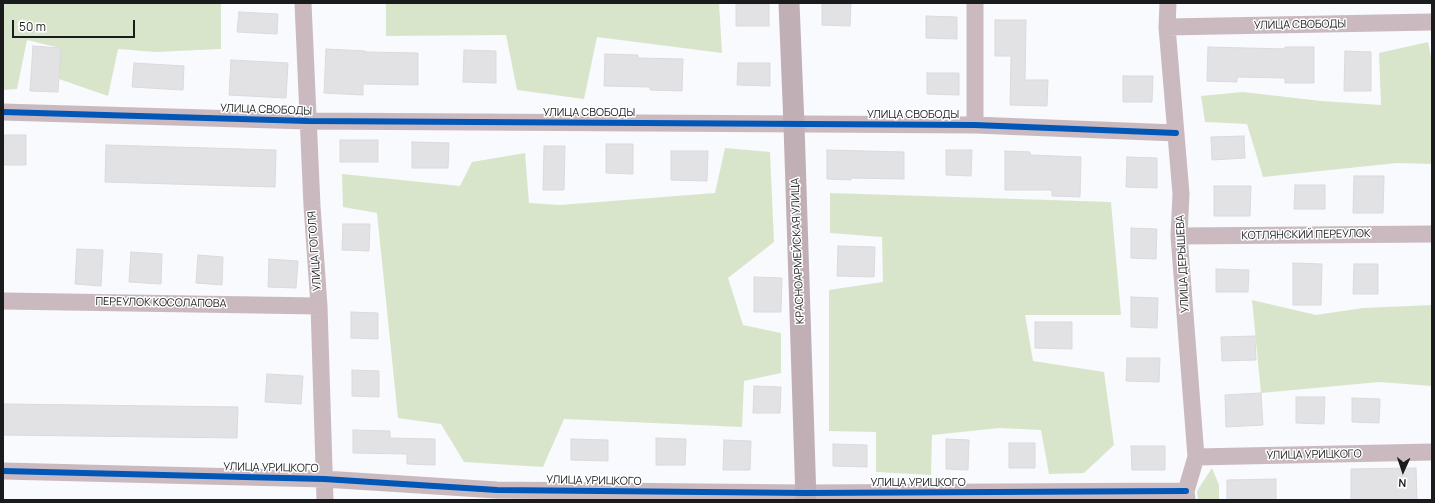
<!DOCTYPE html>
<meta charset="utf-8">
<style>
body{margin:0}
#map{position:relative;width:1435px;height:503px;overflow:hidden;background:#f8fafd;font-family:Manrope,sans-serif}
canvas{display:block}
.frame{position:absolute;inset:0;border:4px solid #191b1d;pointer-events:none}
.north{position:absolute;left:1383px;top:451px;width:40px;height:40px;-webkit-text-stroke:3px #fff;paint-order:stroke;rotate:183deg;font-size:11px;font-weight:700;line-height:16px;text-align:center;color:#191b1d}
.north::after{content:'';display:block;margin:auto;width:14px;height:18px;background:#191b1d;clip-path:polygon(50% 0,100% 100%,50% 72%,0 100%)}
.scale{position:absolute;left:12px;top:20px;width:123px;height:18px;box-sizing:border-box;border:2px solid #191b1d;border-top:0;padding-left:5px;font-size:12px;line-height:14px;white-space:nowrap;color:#191b1d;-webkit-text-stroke:3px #fff;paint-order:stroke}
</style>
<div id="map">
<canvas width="1435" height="503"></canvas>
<div class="frame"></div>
<div class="north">N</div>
<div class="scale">50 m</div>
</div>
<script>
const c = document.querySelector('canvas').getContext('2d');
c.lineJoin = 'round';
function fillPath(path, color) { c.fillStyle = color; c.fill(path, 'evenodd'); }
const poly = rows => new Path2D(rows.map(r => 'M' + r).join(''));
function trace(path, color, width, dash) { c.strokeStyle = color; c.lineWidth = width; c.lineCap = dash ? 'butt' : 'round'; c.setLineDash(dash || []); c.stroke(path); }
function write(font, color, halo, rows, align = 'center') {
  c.font = font + ' Manrope,sans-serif'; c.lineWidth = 3; c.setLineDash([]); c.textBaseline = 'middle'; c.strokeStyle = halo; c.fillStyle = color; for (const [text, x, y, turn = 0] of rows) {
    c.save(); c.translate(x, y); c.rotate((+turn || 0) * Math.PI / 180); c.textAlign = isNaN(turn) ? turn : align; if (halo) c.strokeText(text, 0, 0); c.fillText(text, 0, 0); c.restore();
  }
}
const green = poly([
 [3,3,221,3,221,49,155,52,118,49,108,96,59,79,60,48,27,40,17,89,3,90],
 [386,3,719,3,722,53,597,37,584,99,517,90,506,35,386,36],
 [1428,42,1432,62,1432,164,1397,163,1263,177,1247,124,1205,122,1201,96,1243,92,1321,101,1381,105,1379,53],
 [725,148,770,152,774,242,728,278,743,325,781,333,781,373,744,381,742,427,564,419,543,467,464,462,441,424,398,418,377,213,343,207,342,174,460,186,472,162,525,153,529,203,560,205,715,193],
 [830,193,1111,202,1121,315,1025,315,1033,361,1104,372,1114,445,1084,473,1049,474,1041,430,1000,428,932,435,931,475,876,472,876,432,829,431,829,290,883,282,882,237,830,233],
 [1252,300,1316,315,1363,308,1432,305,1432,386,1379,382,1261,393],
 [1212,468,1219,485,1219,500,1198,500,1197,491]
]);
const building = poly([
 [822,3,851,3,850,26,822,25,822,3],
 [736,4,769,4,769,26,736,26,736,4],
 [239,12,278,14,277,34,237,32,239,12],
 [926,16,957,17,957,39,926,38,926,16],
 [995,20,1026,20,1025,80,1048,80,1047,106,1010,105,1011,56,995,56,995,20],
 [33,46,61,48,58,92,30,91,33,46],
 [1208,47,1285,49,1285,47,1314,47,1314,83,1285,83,1285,78,1237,77,1237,82,1207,81,1208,47],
 [326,49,365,51,365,52,418,53,418,85,363,84,363,95,324,93,326,49],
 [464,50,496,51,496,83,463,82,464,50],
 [1345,51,1371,52,1371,91,1344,91,1345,51],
 [605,54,638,55,638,58,683,59,682,91,650,90,650,87,604,86,605,54],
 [231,60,288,63,286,98,229,95,231,60],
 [134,63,184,66,183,90,132,87,134,63],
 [738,63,770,63,770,86,737,85,738,63],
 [927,73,959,73,959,95,927,94,927,73],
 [1123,76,1153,76,1152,102,1123,102,1123,76],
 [4,135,26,135,26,165,3,165,4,135],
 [1244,136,1245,158,1212,160,1211,137,1244,136],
 [340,140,378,140,378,162,340,162,340,140],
 [412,142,449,143,448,168,412,168,412,142],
 [606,144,633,144,633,174,606,173,606,144],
 [106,145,276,150,275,187,105,182,106,145],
 [544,146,565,146,564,190,543,190,544,146],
 [827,150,904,152,904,179,851,178,851,180,827,179,827,150],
 [946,150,972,150,971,176,946,175,946,150],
 [671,151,708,151,707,181,671,180,671,151],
 [1005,151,1030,152,1030,155,1081,157,1080,197,1052,196,1052,190,1005,190,1005,151],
 [1127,157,1157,158,1157,188,1126,187,1127,157],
 [1354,176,1384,176,1383,213,1353,213,1354,176],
 [1295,185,1325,185,1325,209,1294,209,1295,185],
 [1214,186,1251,186,1250,216,1214,216,1214,186],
 [343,224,370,224,369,251,342,250,343,224],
 [1131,228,1157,229,1156,259,1131,258,1131,228],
 [838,246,875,247,874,277,837,276,838,246],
 [77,249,103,250,101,286,75,284,77,249],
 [131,252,162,254,161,284,129,282,131,252],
 [198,255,223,257,222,285,196,283,198,255],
 [269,259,298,261,296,288,268,287,269,259],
 [1293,263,1322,264,1321,305,1293,305,1293,263],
 [1354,264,1378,264,1378,294,1353,294,1354,264],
 [1216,269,1249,270,1248,292,1216,292,1216,269],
 [754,277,782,278,781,312,754,312,754,277],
 [1131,297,1158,298,1157,328,1131,327,1131,297],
 [351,312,378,313,378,339,351,338,351,312],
 [1035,322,1072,322,1072,349,1035,348,1035,322],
 [1255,336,1256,360,1222,361,1221,337,1255,336],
 [1127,358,1160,358,1159,382,1126,381,1127,358],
 [352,370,379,371,379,397,352,396,352,370],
 [267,374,303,376,301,404,265,402,267,374],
 [754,386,781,387,780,413,753,413,754,386],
 [1261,393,1263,425,1226,427,1225,395,1261,393],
 [1296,397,1325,397,1324,424,1296,423,1296,397],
 [1352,398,1380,399,1379,423,1352,422,1352,398],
 [3,404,238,407,237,438,3,435,3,404],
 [353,430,390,431,390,438,435,439,435,465,407,464,407,454,353,453,353,430],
 [656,438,686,439,685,465,656,465,656,438],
 [571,439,608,440,608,461,571,460,571,439],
 [946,439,969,440,968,470,946,469,946,439],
 [724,440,751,441,750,470,723,470,724,440],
 [1009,443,1035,443,1035,468,1009,468,1009,443],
 [833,444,867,445,867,467,833,466,833,444],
 [1131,446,1165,446,1165,470,1132,470,1131,446],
 [1416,468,1417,500,1351,500,1351,469,1416,468],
 [1276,479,1276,500,1227,500,1227,480,1276,479]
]);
const minor = poly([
 [303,3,312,206,319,306,325,500],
 [975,3,975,125],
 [1168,3,1167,27,1181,194,1179,236,1196,457,1186,491,1187,500],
 [1167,27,1432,22],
 [3,112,308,121,975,125,1176,133],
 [1179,236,1432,234],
 [3,301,319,306],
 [1196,457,1432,452],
 [3,471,324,479,497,490,806,493,1186,491]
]);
const major = poly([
 [789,3,794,125,806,500]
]);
const cycleway = poly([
 [3,112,308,121,975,125,1176,133],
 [3,471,324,479,497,490,806,493,1186,491]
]);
const streetNames = [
 ["УЛИЦА СВОБОДЫ",1300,25,-1],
 ["УЛИЦА СВОБОДЫ",266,110,2],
 ["УЛИЦА СВОБОДЫ",589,113],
 ["УЛИЦА СВОБОДЫ",913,115],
 ["КОТЛЯНСКИЙ ПЕРЕУЛОК",1306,235,-1],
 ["УЛИЦА ГОГОЛЯ",315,251,-94],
 ["КРАСНОАРМЕЙСКАЯ УЛИЦА",798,251,-92],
 ["УЛИЦА ДЕРЫШЕВА",1183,264,-93],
 ["ПЕРЕУЛОК КОСОЛАПОВА",161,303,1],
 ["УЛИЦА УРИЦКОГО",1314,455,-1],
 ["УЛИЦА УРИЦКОГО",271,468,1],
 ["УЛИЦА УРИЦКОГО",594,481,1],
 ["УЛИЦА УРИЦКОГО",918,483]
];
fillPath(green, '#d9e5cb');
fillPath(building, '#e2e2e5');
trace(building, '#dadadd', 1);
trace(minor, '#cababf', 17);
trace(major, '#c1afb6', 21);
trace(cycleway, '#0057b8', 6);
write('11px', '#191b1d', '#fff', streetNames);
</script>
